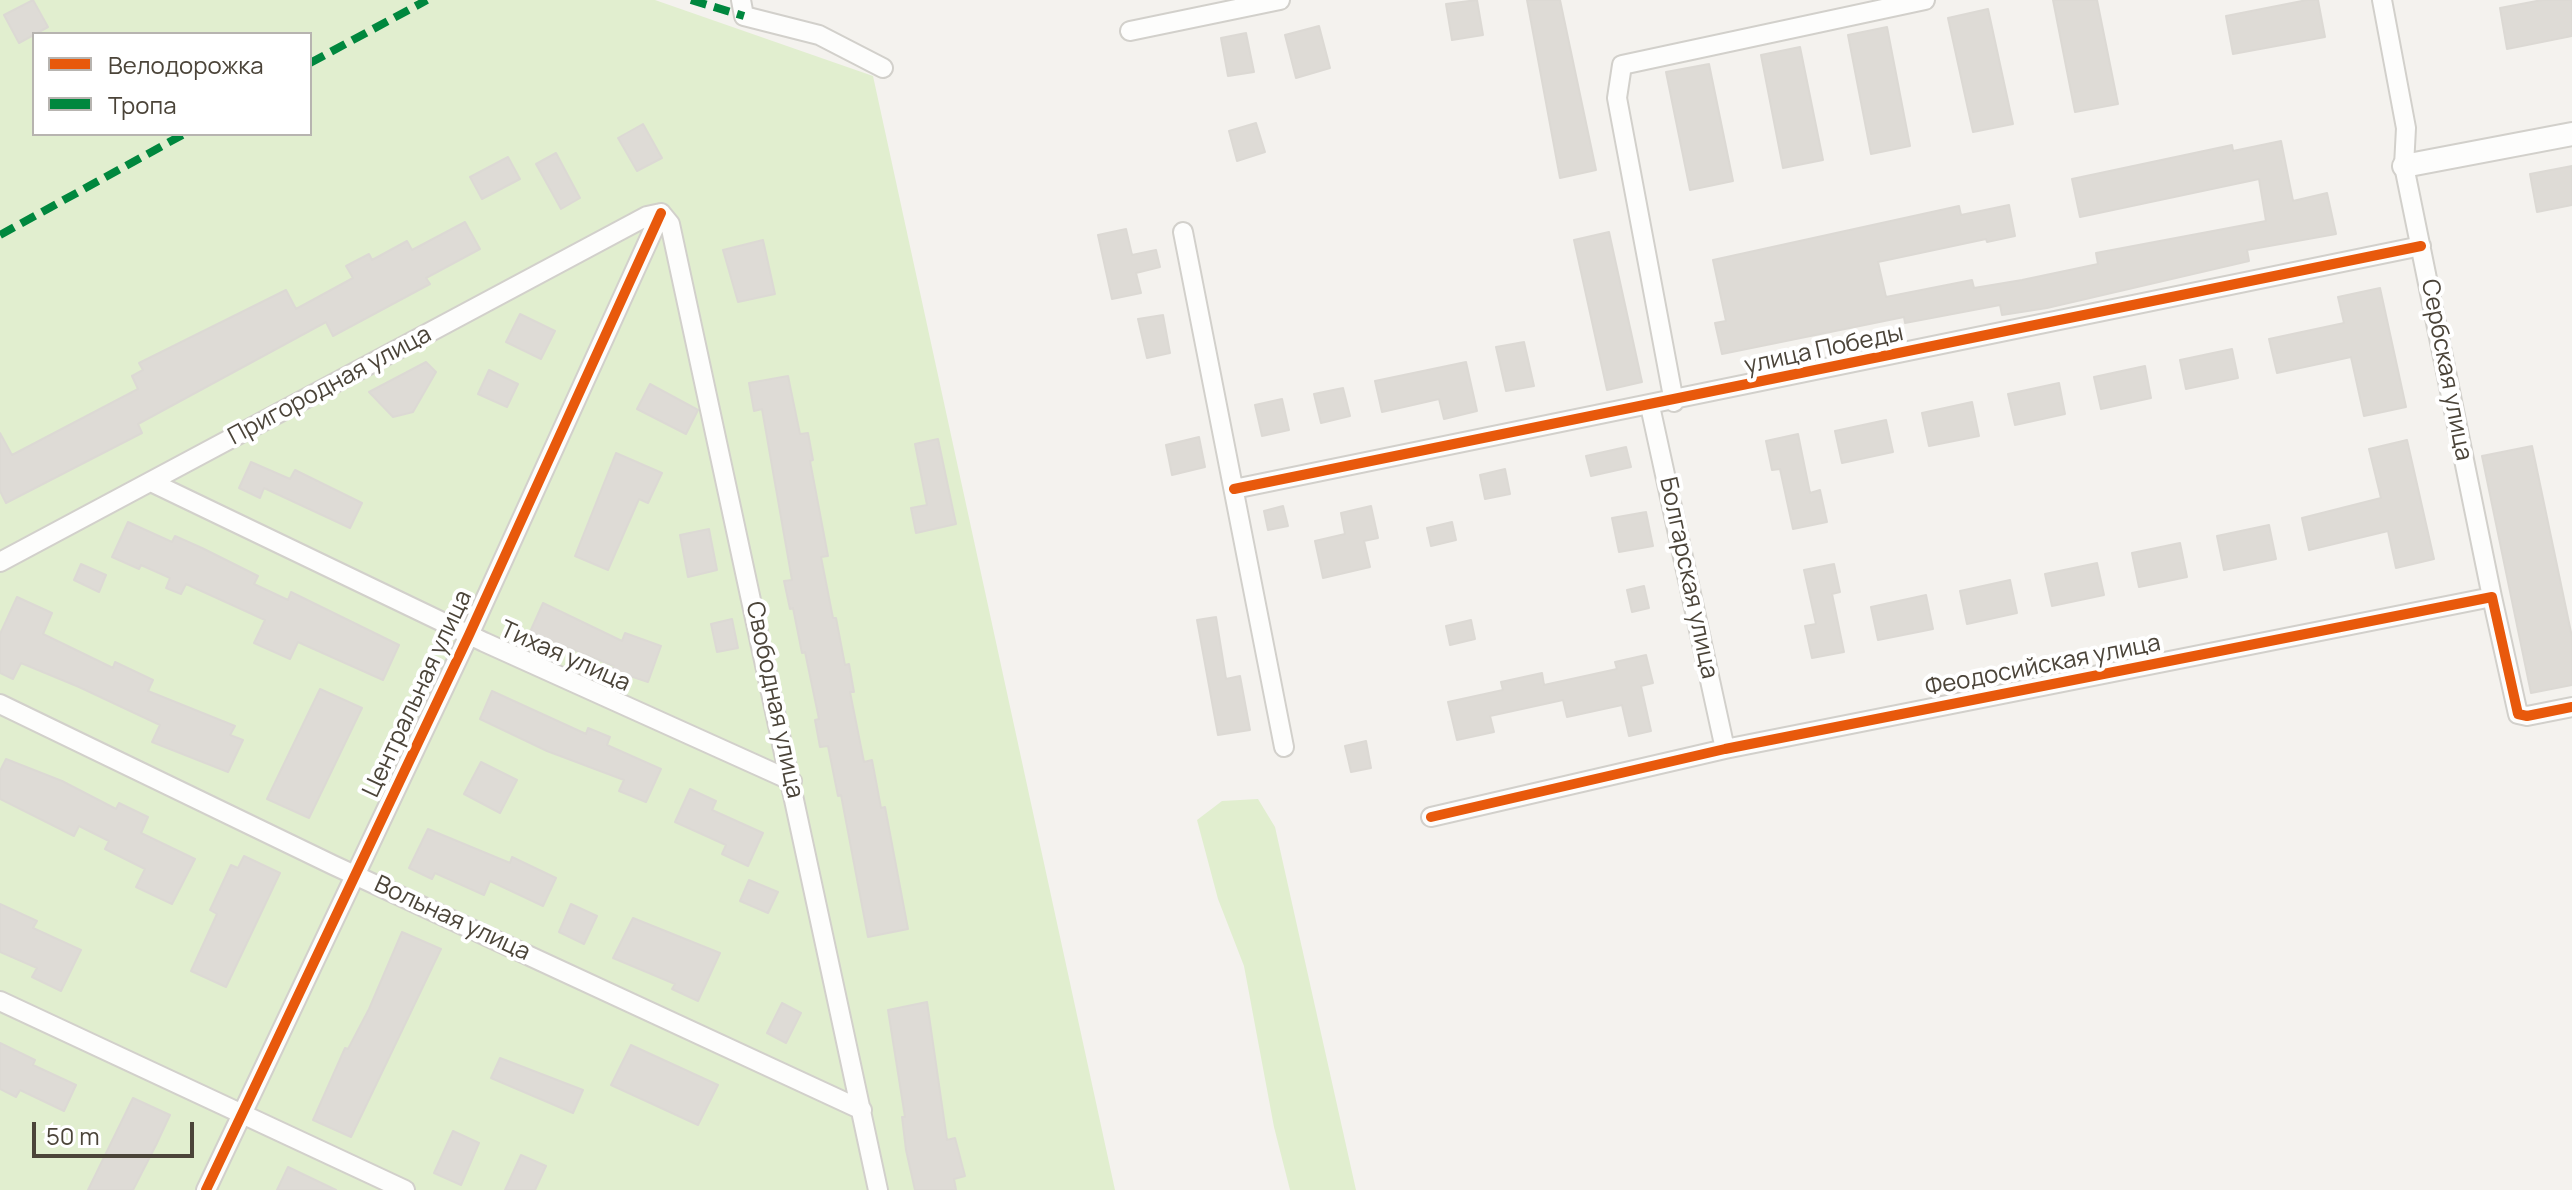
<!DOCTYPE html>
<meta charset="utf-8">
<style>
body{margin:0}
#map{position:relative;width:2572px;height:1190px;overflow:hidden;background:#f4f2ee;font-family:Manrope,sans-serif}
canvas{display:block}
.legend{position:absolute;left:32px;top:32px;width:280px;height:104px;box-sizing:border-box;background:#fff;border:2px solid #b7b4b0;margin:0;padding:10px 14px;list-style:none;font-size:24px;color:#4b4439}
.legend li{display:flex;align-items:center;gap:16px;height:40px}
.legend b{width:40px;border:2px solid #b7b4b0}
.scale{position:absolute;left:32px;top:1122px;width:162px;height:36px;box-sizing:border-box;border:4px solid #4b4439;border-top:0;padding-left:10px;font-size:24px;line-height:28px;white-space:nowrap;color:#4b4439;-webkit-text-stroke:6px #fff;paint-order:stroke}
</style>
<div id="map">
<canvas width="2572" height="1190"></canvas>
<ul class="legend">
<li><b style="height:10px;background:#e8590c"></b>Велодорожка</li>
<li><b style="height:10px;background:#00873e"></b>Тропа</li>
</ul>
<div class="scale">50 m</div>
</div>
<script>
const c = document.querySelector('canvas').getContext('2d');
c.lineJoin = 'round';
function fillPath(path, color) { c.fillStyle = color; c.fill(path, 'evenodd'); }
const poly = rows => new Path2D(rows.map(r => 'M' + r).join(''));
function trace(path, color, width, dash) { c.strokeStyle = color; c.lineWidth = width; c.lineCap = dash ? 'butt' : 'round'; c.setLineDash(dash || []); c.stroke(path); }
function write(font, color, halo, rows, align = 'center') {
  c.font = font + ' Manrope,sans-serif'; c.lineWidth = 8; c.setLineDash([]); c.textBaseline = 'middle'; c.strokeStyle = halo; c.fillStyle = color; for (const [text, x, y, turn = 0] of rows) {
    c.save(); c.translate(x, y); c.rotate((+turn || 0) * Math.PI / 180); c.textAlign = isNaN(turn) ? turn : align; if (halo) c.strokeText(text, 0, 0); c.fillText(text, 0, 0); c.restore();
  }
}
const green = poly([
 [0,0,655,0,873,76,1115,1190,0,1190],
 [34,34,310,34,310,134,34,134],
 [1258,799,1275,827,1356,1190,1290,1190,1274,1127,1244,966,1218,899,1197,820,1222,801]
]);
const building = poly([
 [33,0,48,27,19,43,4,15,33,0],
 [1477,0,1483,35,1452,40,1446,4,1477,0],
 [1527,0,1560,0,1596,170,1560,178,1527,0],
 [2053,0,2097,0,2118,104,2075,112,2053,0],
 [2307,0,2318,0,2325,37,2233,54,2226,16,2307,0],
 [2542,0,2572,0,2572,36,2507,49,2500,8,2542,0],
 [1988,9,2013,124,1973,132,1948,18,1988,9],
 [1319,26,1330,68,1296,78,1285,35,1319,26],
 [1887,27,1910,146,1871,154,1848,35,1887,27],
 [1246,33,1254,72,1228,76,1221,38,1246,33],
 [1800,47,1823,160,1783,168,1761,55,1800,47],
 [1709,64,1733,181,1690,190,1666,72,1709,64],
 [1256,123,1265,152,1237,161,1229,131,1256,123],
 [643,124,662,158,637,171,618,138,643,124],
 [2281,141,2293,201,2327,193,2336,234,2247,250,2249,261,2047,308,2002,315,2000,305,1905,323,1904,317,1722,354,1715,323,1726,321,1713,260,1959,206,1961,215,2009,205,2015,236,1987,242,1986,239,1878,262,1886,297,1972,280,1974,288,2022,280,2098,264,2096,253,2266,221,2259,179,2080,217,2072,179,2232,145,2233,151,2281,141],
 [556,153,580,198,561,209,536,164,556,153],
 [508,157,520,179,482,199,470,177,508,157],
 [2572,166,2572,205,2537,212,2530,174,2572,166],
 [465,222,480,249,426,278,430,284,333,336,326,322,138,424,142,433,6,503,0,491,0,433,12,455,138,389,132,376,143,370,139,363,286,290,296,309,353,278,346,266,369,254,372,260,407,241,412,250,465,222],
 [1126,229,1132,255,1156,250,1160,267,1136,273,1141,293,1112,299,1098,235,1126,229],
 [1609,232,1642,382,1607,390,1574,240,1609,232],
 [763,240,775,294,738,302,723,250,763,240],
 [2380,288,2406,407,2364,416,2351,357,2277,373,2269,339,2344,323,2338,297,2380,288],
 [520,314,555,331,541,359,506,342,520,314],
 [1163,315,1170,353,1147,358,1138,319,1163,315],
 [1524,342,1534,386,1506,391,1496,347,1524,342],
 [2232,349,2238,378,2186,389,2180,360,2232,349],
 [426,362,436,372,413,412,393,417,369,392,426,362],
 [1466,362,1477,411,1444,419,1439,399,1382,412,1375,381,1466,362],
 [2145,366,2151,398,2101,409,2094,377,2145,366],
 [489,370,518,384,507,407,478,394,489,370],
 [788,376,800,434,808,433,813,460,810,461,828,556,821,557,833,618,836,618,845,665,849,664,854,692,850,692,864,762,872,760,881,808,885,807,908,929,868,937,841,795,838,796,828,746,820,747,815,720,819,719,805,652,802,653,793,608,790,609,784,581,792,580,762,409,754,411,749,383,788,376],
 [2059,383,2065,414,2015,425,2008,394,2059,383],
 [650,384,698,410,686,434,637,409,650,384],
 [1343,388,1350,416,1321,423,1314,394,1343,388],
 [1282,399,1289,430,1262,436,1255,405,1282,399],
 [1972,402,1979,436,1929,446,1922,413,1972,402],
 [1886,420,1893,452,1842,463,1835,431,1886,420],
 [1798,434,1810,493,1820,490,1827,522,1793,529,1780,469,1772,470,1766,441,1798,434],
 [1199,437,1205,467,1172,475,1166,445,1199,437],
 [938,439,956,524,916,533,911,508,927,505,915,444,938,439],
 [2407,440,2434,559,2396,568,2388,531,2309,550,2302,518,2381,498,2369,449,2407,440],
 [2532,446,2572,637,2572,685,2531,693,2482,456,2532,446],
 [1626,447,1631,467,1591,476,1586,456,1626,447],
 [616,453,662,473,648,503,639,499,608,570,575,556,616,453],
 [251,462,290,479,295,470,362,503,350,528,264,488,260,498,239,488,251,462],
 [1505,469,1510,494,1485,499,1480,475,1505,469],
 [1283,506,1288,526,1268,530,1264,511,1283,506],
 [1371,506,1378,538,1364,541,1370,567,1323,578,1315,541,1345,534,1341,513,1371,506],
 [1646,512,1653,546,1619,552,1612,518,1646,512],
 [128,522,172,542,175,536,202,548,258,576,254,584,288,600,291,592,399,645,383,680,298,642,290,659,254,643,265,620,186,584,181,594,166,588,170,578,141,565,139,569,112,557,128,522],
 [1452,522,1456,540,1431,546,1427,528,1452,522],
 [2269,525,2276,559,2224,570,2217,536,2269,525],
 [709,529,717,570,688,577,680,535,709,529],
 [2180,543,2187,577,2139,587,2132,553,2180,543],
 [2097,563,2104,595,2052,606,2045,574,2097,563],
 [81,564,106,575,99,592,74,580,81,564],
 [1834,564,1840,592,1832,594,1844,652,1812,658,1805,626,1816,624,1804,570,1834,564],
 [2010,580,2017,613,1967,624,1960,591,2010,580],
 [1644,586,1649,608,1632,612,1627,590,1644,586],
 [1926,595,1933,629,1878,640,1871,607,1926,595],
 [17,597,52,613,43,634,113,668,115,662,153,680,148,691,235,726,230,735,243,740,228,772,152,742,160,725,79,687,21,663,13,679,0,673,0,634,17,597],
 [543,603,622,641,625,633,661,646,648,682,612,670,614,666,530,632,543,603],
 [1216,617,1226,679,1240,676,1250,730,1218,735,1197,620,1216,617],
 [732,619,738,648,717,652,711,624,732,619],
 [1471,620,1475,639,1450,645,1446,626,1471,620],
 [1646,655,1653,683,1641,686,1651,731,1629,736,1622,705,1567,717,1563,700,1490,716,1494,732,1457,740,1448,702,1503,690,1501,682,1542,673,1544,685,1617,669,1615,662,1646,655],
 [320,689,362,708,309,818,267,799,320,689],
 [492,691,586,734,588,728,610,737,607,745,661,769,646,802,619,791,624,780,547,751,480,719,492,691],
 [1366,741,1371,768,1351,772,1345,746,1366,741],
 [6,759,62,781,116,809,119,803,148,817,141,833,195,859,172,904,136,887,145,869,105,849,109,841,79,826,74,836,0,799,0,771,6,759],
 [481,762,517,780,500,813,464,794,481,762],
 [690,789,716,801,712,810,763,833,748,866,722,854,726,845,675,822,690,789],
 [428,829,510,863,512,857,556,878,543,906,490,881,484,895,435,873,432,879,409,868,428,829],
 [244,856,280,873,226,987,191,971,217,914,210,910,231,865,238,868,244,856],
 [749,880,778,892,768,913,740,901,749,880],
 [0,904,37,921,33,928,81,950,61,991,32,977,37,968,0,952,0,904],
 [571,904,597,916,584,944,559,932,571,904],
 [633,918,720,953,698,1001,672,989,675,984,613,958,633,918],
 [402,932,441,949,351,1137,313,1120,345,1048,348,1049,369,1009,402,932],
 [927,1002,947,1140,955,1138,965,1176,954,1179,956,1190,915,1190,906,1150,902,1117,905,1117,888,1010,927,1002],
 [782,1003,801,1013,786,1043,767,1033,782,1003],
 [0,1043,35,1060,33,1065,76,1085,64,1111,20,1090,16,1097,0,1089,0,1043],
 [631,1045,718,1085,698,1125,611,1085,631,1045],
 [500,1058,583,1090,573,1113,491,1078,500,1058],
 [133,1098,170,1115,156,1145,133,1190,88,1190,133,1098],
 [453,1131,479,1143,461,1185,434,1173,453,1131],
 [521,1155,546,1166,535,1190,505,1190,521,1155],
 [288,1167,336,1190,277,1190,288,1167]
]);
const minor = poly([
 [741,0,744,16,819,35,883,68],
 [2382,0,2406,128,2404,166,2492,597],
 [1130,31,1280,0],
 [661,213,670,224,878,1190],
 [1183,232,1284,747],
 [1674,402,1617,98,1622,65,1925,0],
 [1650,406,1725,749],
 [151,482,484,642,792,781],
 [1234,489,2421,246],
 [0,562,647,216,661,213],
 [0,704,333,865,862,1110],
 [1431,817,1725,749,2492,597,2518,714,2527,716,2572,707],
 [0,1001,405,1190],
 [206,1190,469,635,661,213]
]);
const tertiary = poly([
 [2404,166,2572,134]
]);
const quiet = poly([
 [691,0,744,16],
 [310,63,427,0],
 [0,235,184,134]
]);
const cycleway = poly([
 [1234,489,2421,246],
 [1431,817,1725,749,2492,597,2518,714,2527,716,2572,707],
 [206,1190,469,635,661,213]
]);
const streetNames = [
 ["улица Победы",1824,350,-12],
 ["Сербская улица",2446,370,79],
 ["Пригородная улица",330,386,-28],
 ["Болгарская улица",1688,578,78],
 ["Тихая улица",565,657,24],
 ["Феодосийская улица",2043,666,-11],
 ["Центральная улица",418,694,-65],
 ["Свободная улица",774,700,78],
 ["Вольная улица",452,919,25]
];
fillPath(green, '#e1eecf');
fillPath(building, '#dedbd6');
trace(building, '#dcd9d4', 2);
trace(minor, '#d2d0cb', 22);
trace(tertiary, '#d2d0cb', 26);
trace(minor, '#fdfdfc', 18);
trace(tertiary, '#fdfdfc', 22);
trace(quiet, '#00873e', 8, [16, 8]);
trace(cycleway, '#e8590c', 10);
write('24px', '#4b4439', '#fff', streetNames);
</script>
